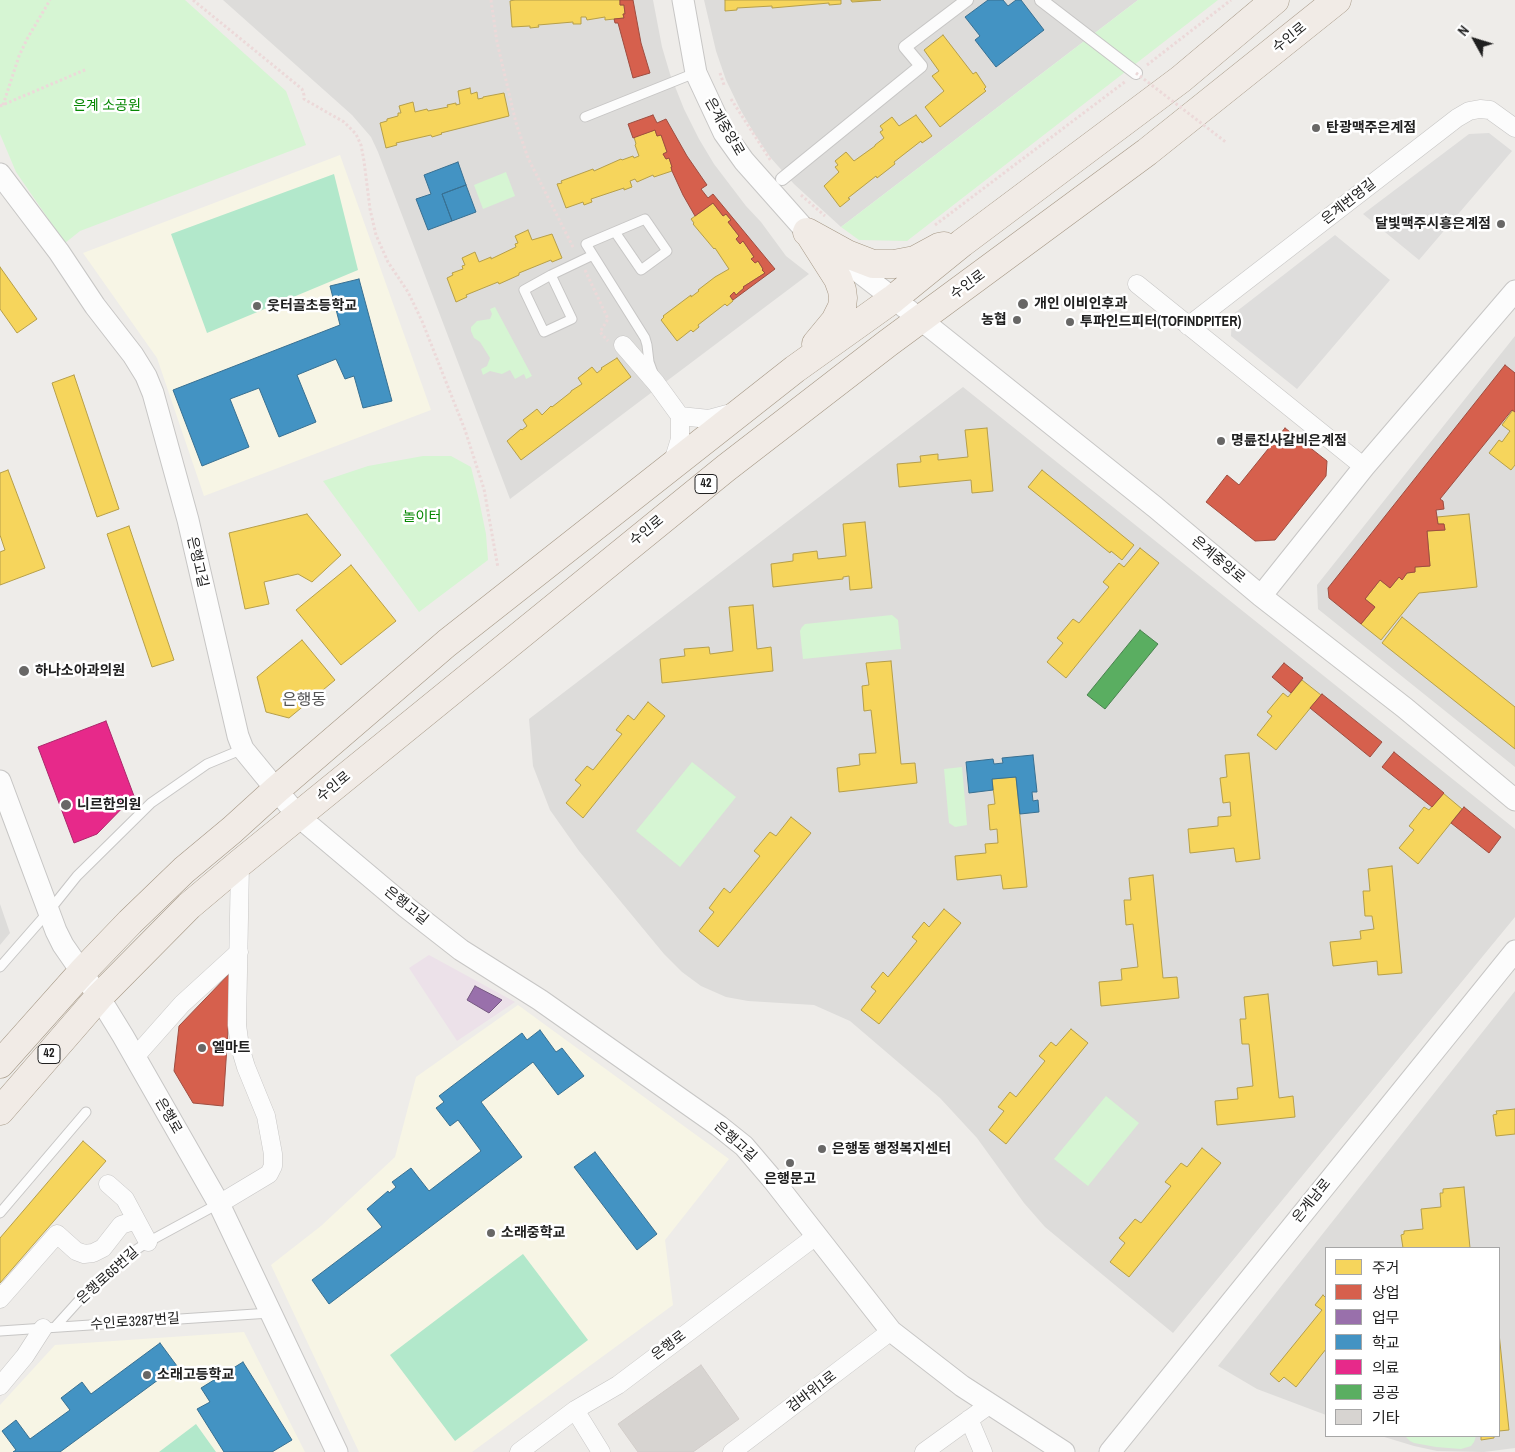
<!DOCTYPE html>
<meta charset="utf-8">
<style>
body{margin:0}
#map{position:relative;width:1515px;height:1452px;overflow:hidden;background:#eeece9;font-family:"Archivo Narrow","Noto Sans KR",sans-serif}
canvas{display:block}
.legend{position:absolute;left:1325px;top:1247px;width:175px;height:190px;box-sizing:border-box;background:#fff;border:1px solid #a6a6a6;margin:0;padding:6px 9px;list-style:none;font-size:15px;color:#202020}
.legend li{display:flex;align-items:center;gap:10px;height:25px}
.legend b{width:25px;border:1px solid #a6a6a6}
.north{position:absolute;left:1450px;top:15px;width:50px;height:50px;-webkit-text-stroke:4px #fff;paint-order:stroke;rotate:309deg;font-size:14px;font-weight:700;line-height:20px;text-align:center;color:#202020}
.north::after{content:'';display:block;margin:auto;width:18px;height:22px;background:#202020;clip-path:polygon(50% 0,100% 100%,50% 72%,0 100%)}
</style>
<div id="map">
<canvas width="1515" height="1452"></canvas>
<ul class="legend">
<li><b style="height:14px;background:#f6d55c"></b>주거</li>
<li><b style="height:14px;background:#d6604d"></b>상업</li>
<li><b style="height:14px;background:#9970ab"></b>업무</li>
<li><b style="height:14px;background:#4393c3"></b>학교</li>
<li><b style="height:14px;background:#e7298a"></b>의료</li>
<li><b style="height:14px;background:#5aae61"></b>공공</li>
<li><b style="height:14px;background:#d7d4d1"></b>기타</li>
</ul>
<div class="north">N</div>
</div>
<script>
const c = document.querySelector('canvas').getContext('2d');
c.lineJoin = 'round';
function fillPath(path, color) { c.fillStyle = color; c.fill(path, 'evenodd'); }
const poly = rows => new Path2D(rows.map(r => 'M' + r).join(''));
function trace(path, color, width, dash) { c.strokeStyle = color; c.lineWidth = width; c.lineCap = dash ? 'butt' : 'round'; c.setLineDash(dash || []); c.stroke(path); }
function write(font, color, halo, rows, align = 'center') {
  c.font = font + ' "Archivo Narrow","Noto Sans KR",sans-serif'; c.lineWidth = 5; c.setLineDash([]); c.textBaseline = 'middle'; c.strokeStyle = halo; c.fillStyle = color; for (const [text, x, y, turn = 0] of rows) {
    c.save(); c.translate(x, y); c.rotate((+turn || 0) * Math.PI / 180); c.textAlign = isNaN(turn) ? turn : align; if (halo) c.strokeText(text, 0, 0); c.fillText(text, 0, 0); c.restore();
  }
}
const residential = poly([
 [223,0,653,0,662,47,670,74,684,109,699,139,714,164,746,206,761,222,786,256,809,274,510,499,378,152,371,137,352,115],
 [704,0,1138,0,841,227,794,184,770,157,754,133,740,109,726,80,716,51],
 [1515,336,1515,767,1318,609,1317,585],
 [963,387,1515,829,1515,917,1173,1333,1045,1227,1024,1203,977,1138,940,1098,850,1021,814,1005,748,1001,726,997,701,986,682,972,664,954,579,851,550,810,533,766,529,719],
 [0,904,10,933,0,945],
 [1515,991,1515,1448,1484,1452,1437,1451,1414,1446,1381,1436,1499,1436,1499,1248,1326,1248,1326,1415,1257,1389,1218,1366]
]);
const industrial = poly([
 [429,955,515,1002,457,1041,409,968]
]);
const education = poly([
 [340,155,431,410,204,496,157,358,83,253],
 [518,1005,729,1159,665,1240,673,1305,472,1452,359,1452,271,1265,321,1226,395,1157,416,1077],
 [244,1332,305,1452,0,1452,0,1405,55,1345]
]);
const park = poly([
 [0,0,185,0,286,91,306,145,80,231,65,243,16,172,0,134],
 [1138,0,1218,0,907,241,859,240,841,227],
 [506,172,515,196,483,209,474,185],
 [495,307,532,376,526,379,524,374,515,379,510,370,502,374,490,371,483,375,481,369,487,366,490,358,480,342,474,338,471,331,471,327,477,321,490,319,492,314,490,309],
 [423,456,451,456,471,467,479,500,486,534,488,560,419,612,323,481,368,466],
 [892,615,898,620,901,649,803,659,800,631,802,627,805,624],
 [692,762,736,797,680,867,636,831],
 [962,767,967,825,955,827,949,823,944,769],
 [1106,1096,1139,1123,1088,1186,1054,1159],
 [1405,1436,1476,1436,1474,1442,1471,1446,1461,1449,1436,1447,1414,1443,1410,1441]
]);
const pitch = poly([
 [334,174,358,270,207,333,171,234],
 [523,1254,588,1340,455,1441,390,1355],
 [196,1424,216,1452,159,1452]
]);
const parking = poly([
 [1489,133,1512,151,1419,260,1363,214,1469,134],
 [1335,235,1390,280,1297,389,1231,336,1232,315]
]);
const homes = poly([
 [514,0,620,0,620,5,624,5,625,14,623,14,624,18,605,20,605,17,587,20,586,17,581,17,581,24,573,24,573,22,538,25,539,27,530,28,530,26,512,27,510,1,514,0],
 [725,0,841,0,841,4,829,5,829,3,772,8,772,6,737,8,737,10,725,11,725,0],
 [851,0,881,0,852,2,851,0],
 [943,35,973,74,976,72,986,87,984,89,986,91,940,127,925,107,944,91,932,76,939,71,924,50,943,35],
 [470,88,471,94,477,92,478,99,483,98,483,97,504,93,509,116,441,133,442,134,432,137,431,135,396,143,397,145,386,148,380,123,387,121,387,119,398,116,398,113,401,113,399,106,413,102,415,112,427,109,428,111,448,107,447,105,456,103,456,105,460,104,458,91,470,88],
 [916,115,932,136,922,143,921,141,894,162,895,164,877,178,876,176,848,198,850,199,840,207,824,186,839,172,835,167,838,165,835,161,846,152,854,161,875,146,875,145,884,138,880,132,883,130,880,126,892,117,899,126,916,115],
 [655,130,657,136,661,135,662,136,667,152,663,154,666,159,669,158,672,167,671,167,672,171,654,177,653,175,637,182,635,179,630,181,632,187,624,190,624,188,591,199,592,202,584,205,583,202,566,208,557,184,562,183,561,181,593,169,594,171,621,159,622,160,633,156,634,158,639,156,635,145,636,144,634,137,655,130],
 [713,203,723,216,726,214,731,220,728,222,739,236,736,239,740,244,743,241,754,257,751,259,755,263,758,261,763,269,762,270,765,273,743,287,744,288,736,295,734,292,730,296,733,301,727,306,725,304,698,325,699,327,693,332,691,330,677,341,661,320,664,317,663,316,691,295,691,297,699,291,698,290,715,277,729,269,715,248,714,249,693,224,694,223,691,219,713,203],
 [528,230,532,240,552,234,562,258,552,262,551,260,519,273,519,275,499,284,498,282,466,295,467,297,456,302,447,278,453,275,452,273,463,269,462,266,465,265,462,258,475,252,479,262,491,257,491,259,516,247,515,244,518,243,515,236,528,230],
 [0,267,37,319,17,333,0,309,0,267],
 [617,358,631,377,521,460,507,441,521,429,522,430,527,426,523,420,537,409,542,415,551,406,552,407,571,392,571,391,582,384,578,378,592,367,597,373,602,369,601,368,617,358],
 [74,375,119,509,97,517,52,383,74,375],
 [1513,410,1515,412,1515,465,1511,470,1489,453,1499,440,1502,442,1510,431,1502,425,1513,410],
 [987,428,993,491,972,493,971,480,899,487,897,464,921,462,920,456,938,454,938,460,968,457,965,430,987,428],
 [8,470,45,568,0,585,0,552,5,550,0,535,0,473,8,470],
 [1042,470,1134,545,1122,560,1111,551,1110,553,1028,487,1042,470],
 [307,514,341,555,312,582,298,574,264,582,269,604,245,609,229,533,307,514],
 [1469,514,1477,587,1419,593,1381,640,1361,624,1375,607,1365,599,1380,580,1390,588,1399,577,1402,580,1407,573,1415,572,1415,567,1430,566,1427,531,1445,530,1444,524,1438,524,1437,517,1469,514],
 [865,522,872,588,850,590,849,576,843,577,843,579,773,587,771,564,793,561,793,554,817,551,818,559,846,556,843,524,865,522],
 [129,526,174,660,152,667,107,534,129,526],
 [1140,548,1159,563,1066,678,1047,662,1063,643,1057,638,1073,619,1079,623,1109,587,1103,582,1119,563,1124,567,1140,548],
 [351,565,396,621,341,665,296,610,351,565],
 [753,605,757,649,771,647,773,671,662,683,660,659,685,656,684,649,709,647,710,654,733,651,729,607,753,605],
 [1402,617,1515,707,1515,749,1382,643,1402,617],
 [302,640,335,680,289,718,266,712,257,677,302,640],
 [891,661,901,764,915,763,917,783,839,792,837,768,860,765,859,754,876,753,871,710,864,711,862,686,869,685,866,663,891,661],
 [1302,680,1321,695,1276,750,1257,735,1272,716,1267,712,1283,693,1288,697,1302,680],
 [648,702,665,716,583,818,566,803,581,785,575,780,587,766,593,770,622,734,616,730,628,715,634,720,648,702],
 [1249,753,1260,859,1236,862,1234,848,1190,853,1188,829,1218,826,1218,817,1231,816,1230,802,1223,803,1220,778,1227,777,1225,755,1249,753],
 [1016,777,1027,887,1003,889,1001,875,957,880,955,856,986,853,985,844,998,843,997,829,990,830,988,805,995,804,992,779,1016,777],
 [1443,793,1462,809,1418,864,1399,848,1414,830,1409,826,1424,807,1429,810,1443,793],
 [791,817,811,833,718,947,699,931,714,912,709,908,724,888,730,893,760,856,754,851,770,832,776,836,791,817],
 [1392,866,1402,973,1378,975,1377,961,1333,966,1330,942,1361,939,1360,931,1374,929,1372,916,1365,916,1363,891,1370,891,1368,869,1392,866],
 [1153,875,1163,978,1177,977,1179,998,1101,1006,1099,982,1122,980,1121,969,1138,967,1133,924,1126,925,1124,900,1131,900,1129,878,1153,875],
 [944,909,961,923,879,1024,861,1010,876,991,871,987,883,972,888,977,917,941,912,937,924,922,929,927,944,909],
 [1268,994,1279,1098,1293,1096,1295,1117,1217,1125,1215,1101,1238,1099,1237,1088,1253,1086,1249,1044,1242,1044,1240,1019,1246,1019,1244,997,1268,994],
 [1071,1029,1088,1043,1006,1144,989,1130,1004,1111,998,1107,1010,1092,1016,1097,1045,1061,1039,1056,1051,1042,1056,1046,1071,1029],
 [1515,1109,1515,1134,1496,1136,1493,1115,1497,1114,1496,1111,1515,1109],
 [83,1141,106,1161,0,1283,0,1238,83,1141],
 [1202,1148,1221,1163,1129,1277,1110,1262,1125,1243,1119,1238,1135,1219,1141,1223,1171,1186,1165,1182,1181,1163,1187,1167,1202,1148],
 [1464,1187,1470,1248,1403,1248,1401,1235,1404,1234,1404,1231,1423,1229,1421,1209,1441,1207,1440,1193,1443,1193,1443,1189,1464,1187],
 [1323,1295,1326,1298,1326,1349,1296,1387,1284,1377,1279,1382,1270,1374,1322,1310,1315,1305,1323,1295],
 [1499,1333,1509,1430,1499,1431,1499,1333],
 [1481,1436,1494,1436,1494,1438,1481,1440,1481,1436]
]);
const shops = poly([
 [620,0,633,0,641,43,650,73,633,78,618,23,615,23,614,19,624,18,623,14,625,14,624,5,620,5,620,0],
 [653,115,657,123,666,119,687,156,707,185,701,189,708,198,713,194,775,269,733,300,730,296,734,292,736,295,744,288,743,287,765,273,762,270,763,269,758,261,755,263,751,259,754,257,743,241,740,244,736,239,739,236,728,222,731,220,726,214,723,216,713,203,695,216,683,195,672,171,671,167,672,167,669,158,666,159,663,154,667,152,661,135,657,136,655,130,633,138,628,124,653,115],
 [1505,365,1515,373,1515,412,1512,410,1440,499,1443,501,1444,509,1436,510,1438,524,1444,524,1445,530,1427,531,1430,566,1415,567,1415,572,1407,573,1402,580,1399,577,1390,588,1380,580,1365,599,1375,607,1361,624,1329,598,1328,588,1505,365],
 [1285,428,1327,461,1326,476,1275,540,1255,541,1206,502,1227,475,1239,485,1285,428],
 [1284,663,1303,678,1291,693,1272,677,1284,663],
 [1322,694,1382,742,1370,757,1310,708,1322,694],
 [1394,752,1444,793,1432,807,1382,767,1394,752],
 [1464,807,1501,837,1489,853,1451,823,1464,807],
 [232,971,223,1106,193,1103,174,1071,179,1026,232,971]
]);
const offices = poly([
 [475,986,502,1000,489,1013,467,1000,475,986]
]);
const schools = poly([
 [988,0,1003,0,1008,6,1016,0,1021,0,1044,30,996,67,975,40,980,36,965,17,988,0],
 [458,162,466,185,442,194,452,221,428,230,416,199,431,194,424,175,458,162],
 [466,185,476,212,452,221,442,194,466,185],
 [359,279,392,401,363,408,354,376,345,379,336,359,297,375,316,422,279,437,259,388,230,399,249,447,202,466,173,390,340,325,330,286,359,279],
 [1033,755,1037,792,1032,792,1033,801,1038,800,1039,812,1020,814,1016,777,992,779,993,790,969,793,966,762,993,759,994,764,1003,763,1002,758,1033,755],
 [540,1030,556,1052,562,1048,584,1076,558,1095,533,1062,481,1102,522,1157,329,1304,312,1280,382,1227,367,1209,388,1191,389,1193,396,1187,392,1182,411,1168,429,1191,481,1151,458,1120,450,1126,436,1108,444,1102,439,1096,522,1033,527,1040,540,1030],
 [595,1152,657,1234,637,1250,574,1167,595,1152],
 [160,1343,177,1366,60,1452,13,1452,16,1450,2,1431,16,1420,30,1439,70,1410,61,1398,82,1382,91,1394,160,1343],
 [243,1362,292,1440,272,1452,224,1452,197,1409,210,1402,201,1388,243,1362]
]);
const health = poly([
 [106,721,134,796,97,834,74,843,38,747,106,721]
]);
const public = poly([
 [1140,630,1158,644,1105,709,1087,695,1140,630]
]);
const building = poly([
 [701,1365,739,1419,693,1452,638,1452,618,1424,701,1365]
]);
const path = poly([
 [193,0,296,84,302,89,304,95,304,99,344,122,356,134,361,145,364,161,370,209,376,235,388,262,408,292,422,321,465,430,484,489,498,568],
 [491,0,497,42,516,123,528,158,574,249],
 [1147,65,1231,0],
 [720,73,724,85],
 [731,99,771,161],
 [3,105,19,56,27,39,50,0],
 [0,106,87,69],
 [801,195,825,216],
 [935,225,1126,81],
 [585,270,608,319,600,332,608,341]
]);
const service = poly([
 [585,117,695,73],
 [615,232,641,270,667,251,645,219,586,244,645,338,647,345,649,362,653,373],
 [551,275,572,319,544,332,524,290,551,275,593,255],
 [0,967,49,911,77,876,151,803,207,764,243,749],
 [0,1213,86,1112],
 [55,1327,83,1296,128,1255,148,1242,218,1204],
 [0,1331,270,1313]
]);
const pedestrian = poly([
 [1041,0,1136,73],
 [782,179,921,66,905,47,967,0]
]);
const minor = poly([
 [1137,284,1364,467],
 [1188,326,1457,118,1469,111,1480,109,1490,110,1515,128],
 [623,345,656,383,680,416,680,439,672,465],
 [680,416,709,419,731,413],
 [135,1057,182,1004,239,952],
 [108,1184,125,1199,148,1242],
 [219,1204,269,1174,273,1166,273,1154,266,1116,246,1067,240,1047,237,1025,240,863],
 [0,1299,57,1234,76,1251,84,1254,93,1253,103,1248,121,1225,136,1220],
 [0,1386,25,1356,43,1328],
 [575,1410,601,1452],
 [969,1419,983,1452],
 [519,1452,575,1410,618,1385,816,1236],
 [732,1452,891,1331],
 [924,1452,989,1405]
]);
const tertiary = poly([
 [683,0,696,73,724,133,744,161,807,232,920,319,1155,507,1261,596,1405,708,1515,800],
 [0,174,59,252,95,306,133,355,146,376,153,393,188,520,238,736,243,749,298,816,406,907,461,950,540,1000,719,1126,744,1146,773,1180,891,1331,962,1386,1064,1452],
 [1261,596,1364,467,1515,291],
 [0,781,56,931,63,945,99,997,123,1036,219,1204,337,1452],
 [1110,1452,1515,951]
]);
const primary = poly([
 [807,232,847,254,873,264,894,264,915,260,939,247,944,246],
 [810,235,838,279,842,290,843,298,842,307,835,321,816,344],
 [0,1064,82,972,130,922,184,870,232,830,276,790,447,643,795,369,893,299,962,243,1181,79,1275,0],
 [0,1111,99,997,189,906,240,863,726,468,888,343,1147,152,1337,0]
]);
const pathBridge = poly([
 [1136,73,1227,143]
]);
const markers = [
 [1316,128,5,"#686766"],
 [1501,224,5,"#686766"],
 [1023,304,6,"#686766"],
 [257,306,5,"#686766"],
 [1017,320,5,"#686766"],
 [1070,322,5,"#686766"],
 [1221,441,5,"#686766"],
 [24,671,6,"#686766"],
 [66,805,6,"#686766"],
 [202,1048,5,"#686766"],
 [822,1149,5,"#686766"],
 [790,1163,5,"#686766"],
 [491,1233,5,"#686766"],
 [147,1375,5,"#686766"]
];
const shields = [
 [706,484,22],
 [49,1054,22]
];
const shieldNames = [
 ["42",706,484],
 ["42",49,1054]
];
const streetNames = [
 ["수인로",1290,38,-39],
 ["은계중앙로",724,127,60],
 ["은계번영길",1349,202,-38],
 ["수인로",968,285,-36],
 ["수인로",647,531,-39],
 ["은계중앙로",1218,560,40],
 ["은행고길",197,562,77],
 ["수인로",334,787,-39],
 ["은행고길",406,906,39],
 ["은행로",168,1116,60],
 ["은행고길",735,1142,42],
 ["은계남로",1312,1201,-51],
 ["은행로65번길",108,1276,-42],
 ["수인로3287번길",135,1322,-4],
 ["은행로",669,1346,-37],
 ["검바위1로",812,1392,-37]
];
const parkNames = [
 ["은계 소공원",107,106],
 ["놀이터",422,517]
];
const poiNames = [
 ["탄광맥주은계점",1326,128],
 ["달빛맥주시흥은계점",1491,224,"right"],
 ["개인 이비인후과",1034,304],
 ["웃터골초등학교",267,306],
 ["농협",1007,320,"right"],
 ["투파인드피터(TOFINDPITER)",1080,322],
 ["명륜진사갈비은계점",1231,441],
 ["하나소아과의원",35,671],
 ["니르한의원",77,805],
 ["엘마트",212,1048],
 ["은행동 행정복지센터",832,1149],
 ["은행문고",790,1179,"center"],
 ["소래중학교",501,1233],
 ["소래고등학교",157,1375]
];
const quarterNames = [
 ["은행동",304,701]
];
fillPath(residential, '#dddcda');
fillPath(industrial, '#ece1e9');
fillPath(education, '#f7f5e5');
fillPath(park, '#d6f5d3');
fillPath(pitch, '#b2e8cb');
fillPath(parking, '#dedddc');
fillPath(homes, '#f6d55c');
trace(homes, '#b69f4a', 1);
fillPath(shops, '#d6604d');
trace(shops, '#9f4d40', 1);
fillPath(offices, '#9970ab');
trace(offices, '#755881', 1);
fillPath(schools, '#4393c3');
trace(schools, '#387092', 1);
fillPath(health, '#e7298a');
trace(health, '#ab266a', 1);
fillPath(public, '#5aae61');
trace(public, '#49834e', 1);
fillPath(building, '#d7d4d1');
trace(building, '#d2cdca', 1);
trace(service, '#c7c6c5', 11);
trace(pedestrian, '#c7c6c5', 14);
trace(minor, '#c7c6c5', 19);
trace(tertiary, '#c7c6c5', 23);
trace(primary, '#a59785', 29);
trace(path, '#ecd9d9', 3, [2.5, 2.5]);
trace(service, '#fcfcfc', 9);
trace(pedestrian, '#fcfcfc', 12);
trace(minor, '#fcfcfc', 18);
trace(tertiary, '#fcfcfc', 21);
trace(primary, '#f1ebe6', 28);
trace(pathBridge, '#ecd9d9', 3, [2.5, 2.5]);
for (const [x, y, r, color] of markers) { const dot = new Path2D(); dot.arc(x, y, r, 0, 2 * Math.PI); c.fillStyle = color; c.fill(dot); trace(dot, '#fff', 2); }
for (const [x, y, w] of shields) { const box = new Path2D(); box.roundRect(x - w / 2, y - 9.5, w, 19, 4); c.fillStyle = '#fff'; c.fill(box); trace(box, '#202020', 1); }
write('bold 12px', '#202020', null, shieldNames);
write('14px', '#202020', '#fff', streetNames);
write('14px', '#088805', '#fff', parkNames);
write('bold 14px', '#202020', '#fff', poiNames, 'left');
write('16px', '#535353', '#fff', quarterNames);
</script>
